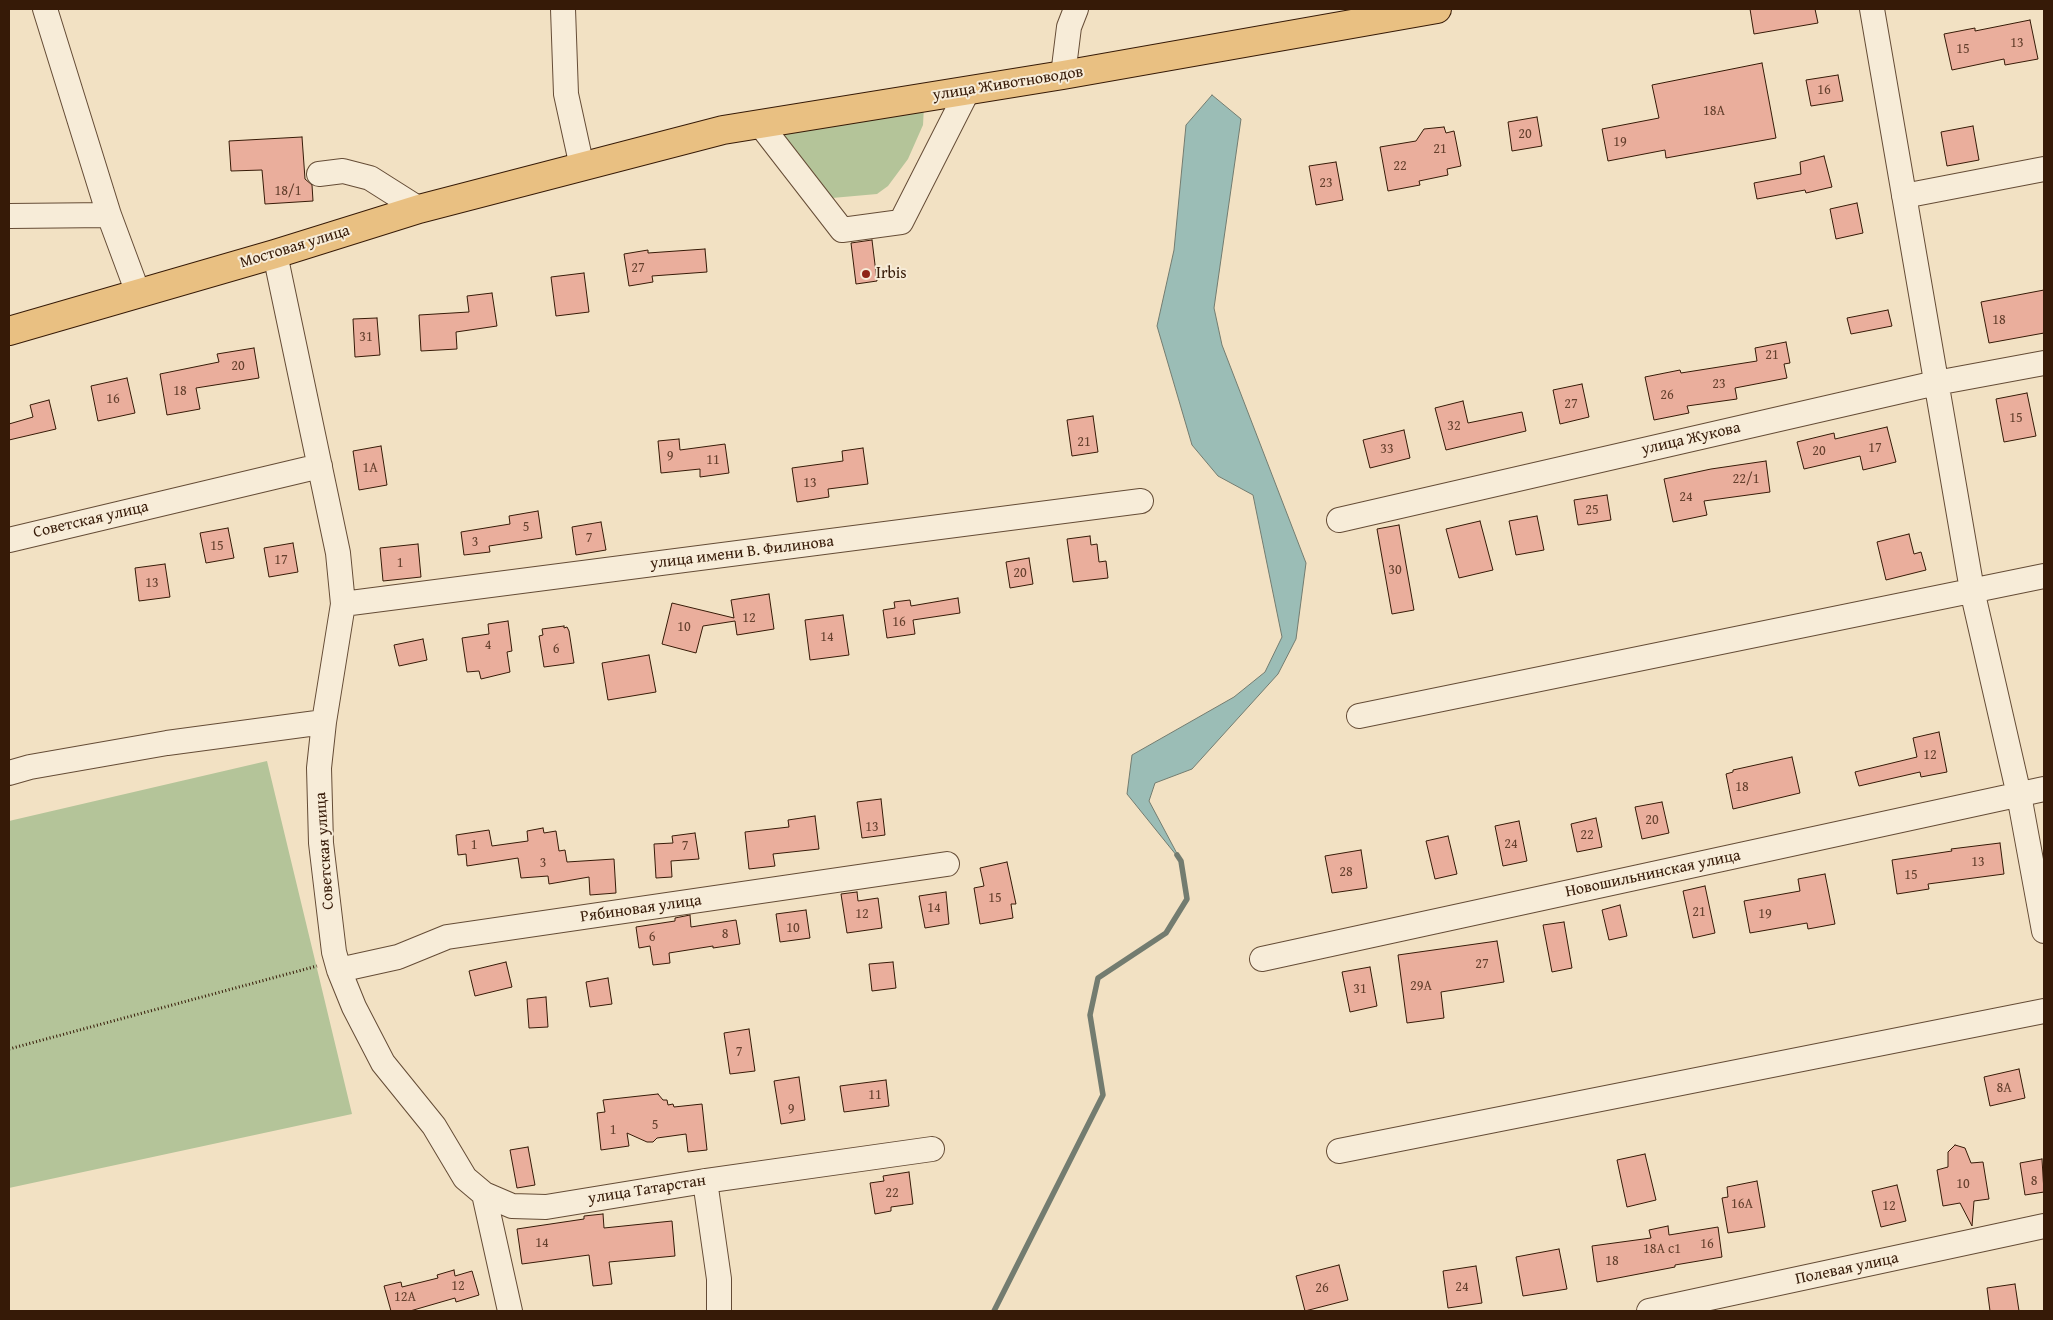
<!DOCTYPE html>
<meta charset="utf-8">
<style>
body{margin:0}
#map{position:relative;width:2053px;height:1320px;overflow:hidden;background:#f2e1c3;font-family:"Gentium Book Plus",serif}
canvas{display:block}
.frame{position:absolute;inset:0;border:10px solid #361a07;pointer-events:none}
</style>
<div id="map">
<canvas width="2053" height="1320"></canvas>
<div class="frame"></div>
</div>
<script>
const c = document.querySelector('canvas').getContext('2d');
c.lineJoin = 'round';
function fillPath(path, color) { c.fillStyle = color; c.fill(path, 'evenodd'); }
const poly = rows => new Path2D(rows.map(r => 'M' + r).join(''));
function trace(path, color, width, dash) { c.strokeStyle = color; c.lineWidth = width; c.lineCap = dash ? 'butt' : 'round'; c.setLineDash(dash || []); c.stroke(path); }
function write(font, color, halo, rows, align = 'center') {
  c.font = font + ' "Gentium Book Plus",serif'; c.lineWidth = 4; c.setLineDash([]); c.textBaseline = 'middle'; c.strokeStyle = halo; c.fillStyle = color; for (const [text, x, y, turn = 0] of rows) {
    c.save(); c.translate(x, y); c.rotate((+turn || 0) * Math.PI / 180); c.textAlign = isNaN(turn) ? turn : align; if (halo) c.strokeText(text, 0, 0); c.fillText(text, 0, 0); c.restore();
  }
}
const green = poly([
 [924,106,923,125,908,159,888,186,877,194,832,198,813,189,780,140,787,129],
 [267,761,352,1114,9,1188,9,821]
]);
const water = poly([
 [1212,95,1241,119,1214,308,1222,345,1306,563,1296,639,1278,674,1192,769,1155,783,1149,801,1181,861,1127,794,1132,755,1234,697,1265,672,1282,637,1253,495,1218,476,1192,445,1157,326,1174,250,1186,125,1212,95]
]);
const stream = poly([
 [994,1311,1103,1095,1090,1015,1098,978,1166,933,1187,899,1181,861,1177,855]
]);
const building = poly([
 [1750,9,1815,9,1818,23,1754,34,1750,9],
 [2030,20,2038,59,2005,65,2004,59,1952,70,1944,34,1975,28,1975,31,2030,20],
 [1762,63,1776,138,1666,158,1665,150,1608,161,1602,129,1659,118,1652,85,1762,63],
 [1838,75,1843,101,1811,106,1806,80,1838,75],
 [1537,117,1542,146,1512,151,1508,122,1537,117],
 [1973,126,1979,160,1947,166,1941,132,1973,126],
 [1444,127,1446,133,1454,131,1461,166,1447,169,1448,175,1419,181,1420,185,1388,191,1380,147,1416,141,1424,129,1444,127],
 [302,137,305,179,312,185,313,201,265,204,262,170,231,171,229,141,302,137],
 [1824,156,1832,187,1806,193,1805,190,1757,199,1754,183,1801,174,1800,162,1824,156],
 [1336,162,1343,200,1316,205,1309,166,1336,162],
 [1857,203,1863,233,1836,239,1830,209,1857,203],
 [872,240,877,281,856,284,851,243,872,240],
 [705,249,707,272,652,276,653,282,629,286,624,254,648,250,648,253,705,249],
 [584,273,589,312,556,316,551,277,584,273],
 [2044,290,2044,333,1989,343,1981,302,2044,290],
 [492,293,497,326,456,332,457,349,421,351,419,315,469,312,467,296,492,293],
 [1888,310,1892,326,1851,334,1847,318,1888,310],
 [377,318,380,355,355,357,353,319,377,318],
 [1786,342,1790,363,1784,364,1787,378,1735,388,1737,399,1687,406,1689,413,1654,420,1645,377,1680,370,1681,373,1757,361,1755,348,1786,342],
 [254,348,259,378,196,388,200,409,167,415,160,374,219,362,217,354,254,348],
 [127,378,135,413,98,421,91,386,127,378],
 [1582,384,1589,417,1560,424,1553,390,1582,384],
 [2027,393,2036,436,2004,442,1996,399,2027,393],
 [49,400,56,429,9,440,9,424,33,417,30,405,49,400],
 [1463,401,1468,423,1522,412,1526,431,1446,450,1435,408,1463,401],
 [1093,416,1098,452,1072,456,1067,420,1093,416],
 [1887,427,1896,462,1863,470,1860,456,1804,469,1797,442,1834,433,1835,439,1887,427],
 [1404,430,1410,458,1370,468,1363,440,1404,430],
 [679,439,680,450,725,444,729,473,700,477,700,469,661,473,658,441,679,439],
 [381,446,387,485,359,490,353,451,381,446],
 [863,448,868,484,828,489,829,497,797,502,792,468,843,461,842,451,863,448],
 [1766,461,1770,492,1704,501,1707,515,1673,522,1664,479,1711,469,1766,461],
 [1607,495,1611,520,1578,525,1574,500,1607,495],
 [538,511,542,538,489,546,490,552,464,555,461,532,510,524,509,516,538,511],
 [1537,516,1544,550,1516,555,1509,521,1537,516],
 [1480,521,1493,570,1459,578,1446,529,1480,521],
 [601,522,606,550,576,555,572,527,601,522],
 [1399,525,1414,610,1392,614,1377,529,1399,525],
 [228,528,234,558,206,563,200,533,228,528],
 [1909,534,1914,554,1921,552,1926,570,1886,580,1877,542,1909,534],
 [1090,536,1091,545,1097,544,1099,562,1106,561,1108,578,1073,582,1067,539,1090,536],
 [293,543,298,572,269,577,264,548,293,543],
 [418,544,421,577,383,581,380,548,418,544],
 [1029,558,1033,584,1010,588,1006,562,1029,558],
 [165,564,170,597,139,601,135,568,165,564],
 [769,594,774,629,737,635,735,621,703,626,696,653,662,644,672,603,734,618,731,600,769,594],
 [958,598,960,613,913,620,915,634,887,638,883,610,895,608,894,602,910,600,911,606,958,598],
 [843,615,849,655,810,660,805,620,843,615],
 [508,621,512,651,507,652,510,672,481,679,479,671,467,672,462,638,489,634,488,624,508,621],
 [564,626,564,628,567,627,569,631,574,663,544,667,539,636,543,635,542,629,564,626],
 [423,639,427,660,399,666,394,645,423,639],
 [649,655,656,692,608,700,602,663,649,655],
 [1939,732,1947,772,1921,777,1920,772,1859,786,1855,772,1917,757,1913,738,1939,732],
 [1792,757,1800,793,1733,809,1726,774,1733,772,1733,770,1792,757],
 [881,799,885,835,862,838,857,802,881,799],
 [1662,802,1669,833,1642,839,1635,807,1662,802],
 [815,816,819,849,773,854,775,866,749,869,745,832,789,827,788,820,815,816],
 [1596,818,1602,847,1577,852,1571,824,1596,818],
 [1519,821,1527,861,1503,866,1495,826,1519,821],
 [543,828,544,833,556,831,559,851,565,850,567,862,614,859,616,893,590,895,589,877,549,884,548,876,521,878,518,858,467,866,466,854,458,855,456,835,489,830,492,846,528,841,527,831,543,828],
 [695,833,699,859,671,861,672,877,656,878,654,844,673,843,672,836,695,833],
 [1448,836,1457,874,1435,879,1426,841,1448,836],
 [2000,843,2004,874,1928,884,1929,889,1897,894,1892,860,1952,851,1951,849,2000,843],
 [1361,850,1367,888,1332,893,1325,856,1361,850],
 [1007,862,1016,904,1011,904,1013,918,980,924,974,888,984,886,980,868,1007,862],
 [1825,874,1835,924,1808,929,1807,923,1750,933,1744,901,1800,891,1798,879,1825,874],
 [1705,886,1715,933,1693,938,1683,891,1705,886],
 [857,892,858,901,878,898,882,928,847,933,841,894,857,892],
 [946,892,949,924,925,928,919,896,946,892],
 [1620,905,1627,936,1609,940,1602,910,1620,905],
 [806,910,810,938,780,942,776,914,806,910],
 [690,915,691,927,736,920,740,944,713,948,713,946,669,953,670,963,653,965,650,946,639,948,636,927,675,921,675,918,690,915],
 [1564,922,1572,968,1552,972,1543,925,1564,922],
 [1497,941,1504,982,1441,992,1444,1018,1407,1023,1398,955,1497,941],
 [506,962,512,987,475,996,469,971,506,962],
 [893,962,896,988,872,991,869,964,893,962],
 [1370,967,1377,1006,1350,1012,1342,972,1370,967],
 [608,978,612,1004,590,1007,586,982,608,978],
 [546,997,548,1027,529,1028,527,999,546,997],
 [749,1029,755,1071,730,1074,724,1033,749,1029],
 [2019,1069,2025,1098,1990,1106,1984,1077,2019,1069],
 [799,1077,805,1120,781,1124,774,1081,799,1077],
 [886,1080,889,1106,844,1112,840,1086,886,1080],
 [658,1094,663,1100,667,1100,668,1105,673,1104,674,1107,702,1104,707,1150,688,1152,686,1134,657,1138,653,1142,647,1142,627,1133,629,1146,601,1150,597,1113,605,1112,603,1100,658,1094],
 [1955,1145,1965,1148,1971,1163,1983,1162,1989,1199,1974,1201,1972,1226,1960,1203,1943,1206,1937,1170,1948,1167,1948,1152,1955,1145],
 [528,1147,535,1185,517,1188,510,1150,528,1147],
 [1645,1154,1656,1200,1627,1207,1617,1160,1645,1154],
 [2042,1159,2044,1192,2025,1195,2020,1163,2042,1159],
 [909,1172,913,1204,891,1207,891,1211,875,1214,870,1183,884,1181,883,1176,909,1172],
 [1757,1181,1765,1227,1728,1233,1722,1198,1728,1197,1727,1187,1757,1181],
 [1897,1185,1906,1221,1881,1227,1872,1191,1897,1185],
 [603,1214,604,1228,672,1221,675,1256,609,1262,612,1284,593,1286,589,1255,522,1264,517,1229,584,1219,584,1216,603,1214],
 [1668,1226,1669,1235,1718,1227,1722,1257,1675,1265,1675,1267,1597,1282,1592,1246,1651,1238,1649,1230,1668,1226],
 [1559,1249,1567,1289,1523,1296,1516,1257,1559,1249],
 [1339,1265,1348,1300,1305,1311,1296,1276,1339,1265],
 [1476,1266,1482,1303,1448,1308,1443,1271,1476,1266],
 [454,1270,455,1276,472,1271,479,1295,456,1302,455,1298,410,1311,391,1311,384,1286,401,1282,402,1287,438,1278,437,1275,454,1270],
 [2015,1284,2019,1311,1990,1311,1987,1288,2015,1284]
]);
const path = poly([
 [9,1049,317,966]
]);
const minor = poly([
 [45,9,109,215,138,293],
 [563,9,566,94,582,167],
 [1872,9,1972,590,2019,795,2044,931],
 [1063,75,1069,27,1076,9],
 [759,123,842,230,901,222,968,90],
 [319,174,343,171,370,178,419,209],
 [1904,196,2044,169],
 [9,216,109,215],
 [275,254,338,553,343,604,324,722,319,768,321,843,334,952,339,970,354,1007,383,1063,434,1126,465,1178,484,1194],
 [1339,520,1936,383,2044,363],
 [9,540,320,466],
 [343,604,1141,501],
 [1359,716,2044,576],
 [9,773,30,767,167,743,324,722],
 [1262,959,2044,789],
 [339,970,398,957,447,937,947,864],
 [1339,1151,2044,1011],
 [705,1181,719,1279,719,1311],
 [510,1311,484,1194,512,1206,546,1207,705,1181,932,1149],
 [1649,1311,2044,1226]
]);
const major = poly([
 [9,331,275,254,419,209,723,130,1063,75,1437,9]
]);
const markers = [
 [866,274,5,"#8f2418"]
];
const numberNames = [
 ["13",2017,43],
 ["15",1963,49],
 ["16",1824,90],
 ["18А",1714,111],
 ["20",1525,134],
 ["19",1620,142],
 ["21",1440,149],
 ["22",1400,166],
 ["23",1326,183],
 ["18/1",288,191],
 ["27",638,268],
 ["18",1999,320],
 ["31",366,337],
 ["21",1772,355],
 ["20",238,366],
 ["23",1719,384],
 ["18",180,391],
 ["26",1667,395],
 ["16",113,399],
 ["27",1571,404],
 ["15",2016,418],
 ["32",1454,426],
 ["21",1084,442],
 ["17",1875,448],
 ["33",1387,449],
 ["20",1819,451],
 ["9",670,456],
 ["11",713,460],
 ["1А",370,468],
 ["22/1",1746,479],
 ["13",810,483],
 ["24",1686,497],
 ["25",1592,510],
 ["5",526,527],
 ["7",589,538],
 ["3",475,542],
 ["15",217,546],
 ["17",281,560],
 ["1",400,563],
 ["30",1395,570],
 ["20",1020,573],
 ["13",152,583],
 ["12",749,618],
 ["16",899,622],
 ["10",684,627],
 ["14",827,637],
 ["4",488,645],
 ["6",556,649],
 ["12",1930,755],
 ["18",1742,787],
 ["20",1652,820],
 ["13",872,827],
 ["22",1587,835],
 ["24",1511,844],
 ["1",474,845],
 ["7",685,846],
 ["13",1978,862],
 ["3",543,863],
 ["28",1346,872],
 ["15",1911,875],
 ["15",995,898],
 ["14",934,908],
 ["21",1699,912],
 ["12",862,914],
 ["19",1765,914],
 ["10",793,928],
 ["8",725,934],
 ["6",652,937],
 ["27",1482,964],
 ["29А",1421,986],
 ["31",1360,989],
 ["7",739,1052],
 ["8А",2004,1088],
 ["11",875,1095],
 ["9",791,1109],
 ["5",655,1125],
 ["1",613,1130],
 ["8",2034,1181],
 ["10",1963,1184],
 ["22",892,1193],
 ["16А",1742,1204],
 ["12",1889,1206],
 ["14",542,1243],
 ["16",1707,1244],
 ["18А с1",1662,1249],
 ["18",1612,1261],
 ["12",458,1286],
 ["24",1462,1287],
 ["26",1322,1288],
 ["12А",405,1297]
];
const streetNames = [
 ["улица Животноводов",1008,84,-9],
 ["Мостовая улица",295,247,-17],
 ["улица Жукова",1691,439,-13],
 ["Советская улица",91,520,-13],
 ["улица имени В. Филинова",742,553,-7],
 ["Советская улица",325,851,-94],
 ["Новошильнинская улица",1653,874,-12],
 ["Рябиновая улица",641,909,-8],
 ["улица Татарстан",647,1190,-9],
 ["Полевая улица",1847,1269,-12]
];
const poiNames = [
 ["Irbis",876,274]
];
fillPath(green, '#b4c499');
fillPath(water, '#9bbdb6');
trace(water, '#737c70', 1);
trace(stream, '#737c70', 5.5);
fillPath(building, '#eaae9c');
trace(building, '#361a07', 1);
trace(minor, '#654c36', 26);
trace(major, '#361a07', 30);
trace(path, '#361a07', 3, [1, 2.5]);
trace(minor, '#f7ecd8', 24);
trace(major, '#e9c082', 28);
for (const [x, y, r, color] of markers) { const dot = new Path2D(); dot.arc(x, y, r, 0, 2 * Math.PI); c.fillStyle = color; c.fill(dot); trace(dot, '#f7ecd8', 2); }
write('14px', '#633f2c', null, numberNames);
write('16px', '#361a07', '#f7ecd8', streetNames);
write('16px', '#361a07', '#f7ecd8', poiNames, 'left');
</script>
